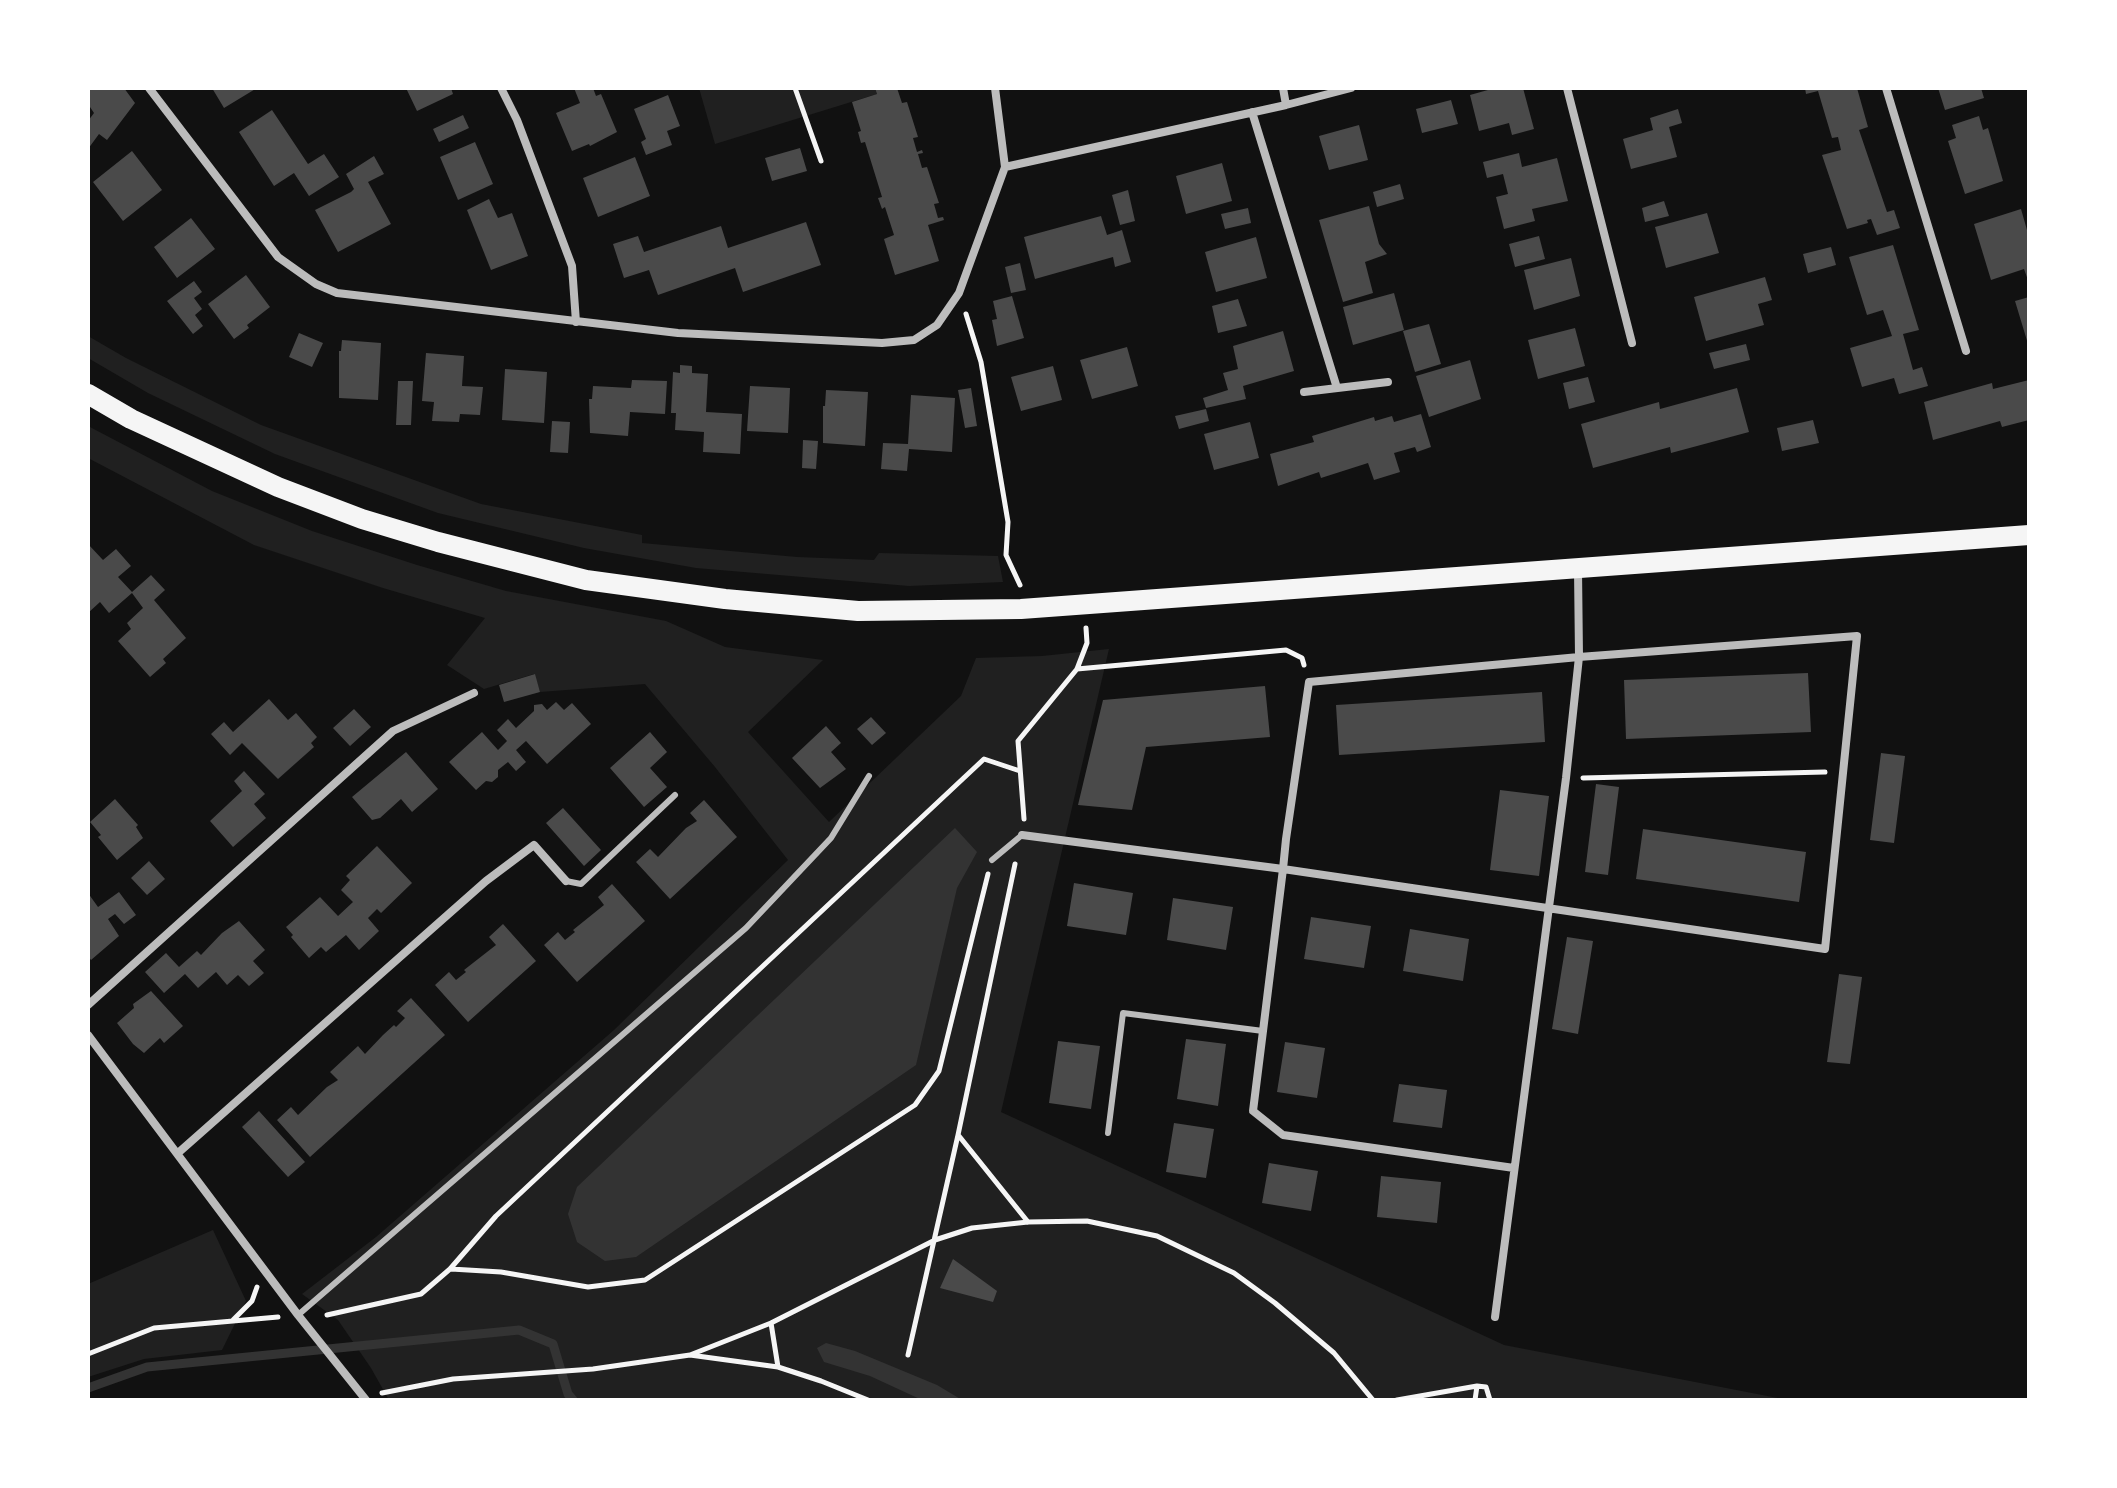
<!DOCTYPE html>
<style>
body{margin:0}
#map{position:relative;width:2117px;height:1488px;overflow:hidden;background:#111;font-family:"Exo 2",sans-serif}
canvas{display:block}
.frame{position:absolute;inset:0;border:90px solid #fff;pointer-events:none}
</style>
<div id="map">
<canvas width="2117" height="1488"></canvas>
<div class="frame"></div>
</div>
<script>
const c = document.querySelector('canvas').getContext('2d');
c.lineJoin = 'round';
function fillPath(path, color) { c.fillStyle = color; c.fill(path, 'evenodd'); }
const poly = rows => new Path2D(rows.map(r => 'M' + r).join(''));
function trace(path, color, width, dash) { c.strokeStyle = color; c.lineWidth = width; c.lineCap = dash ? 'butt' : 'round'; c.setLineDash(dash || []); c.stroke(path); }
const green = poly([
 [699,88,875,88,877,94,715,144],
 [88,336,126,358,261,425,481,504,642,535,642,543,797,557,874,560,879,553,998,556,1003,582,909,586,696,568,584,548,438,513,275,454,148,393,88,358],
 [88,426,212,491,312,531,417,565,506,591,666,621,725,647,823,660,748,732,829,822,961,696,976,658,1042,656,1109,649,1001,1112,1504,1345,1788,1400,389,1400,371,1368,338,1320,302,1294,376,1237,614,1030,788,860,715,767,645,684,540,692,534,674,484,689,447,665,485,618,383,588,254,545,88,458],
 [213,1230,246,1301,222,1350,144,1359,88,1377,88,1284]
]);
const water = poly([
 [955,828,977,852,957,888,916,1065,636,1257,605,1261,577,1242,568,1214,577,1187],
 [826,1343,855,1351,937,1385,962,1400,922,1400,870,1376,824,1362,817,1348]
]);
const stream = poly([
 [88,1388,147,1367,519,1330,553,1344,568,1394,573,1400]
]);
const building = poly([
 [88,88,124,88,135,103,107,140,99,134,88,149,88,121,94,113,88,104],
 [212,88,257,88,224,108],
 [406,88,451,88,453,94,417,111],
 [574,88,593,88,596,96,601,94,617,132,590,146,589,144,572,151,556,113,580,103],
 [875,88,897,88,902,103,907,102,918,137,913,138,917,152,922,150,923,153,918,154,922,168,927,167,939,203,934,204,938,218,943,217,944,220,928,225,939,261,895,275,884,239,894,235,885,207,882,209,878,198,882,197,865,142,861,143,858,132,861,131,852,102,877,94],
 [1495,88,1523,88,1534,129,1512,135,1509,123,1479,131,1470,95],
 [1805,88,1857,88,1868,127,1859,130,1887,212,1894,210,1900,228,1877,235,1871,219,1867,220,1868,223,1847,229,1822,155,1841,150,1838,137,1832,138,1818,91,1806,94],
 [1938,88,1981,88,1984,98,1945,110],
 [668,95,680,126,667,131,672,145,646,155,641,142,646,139,634,109],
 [1451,100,1458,124,1422,133,1416,109],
 [1678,109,1682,123,1669,127,1677,157,1631,169,1623,139,1653,130,1650,118],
 [272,110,308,164,324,154,339,177,309,196,294,173,274,186,239,132],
 [463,115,469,128,439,142,433,129],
 [1979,116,1983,130,1988,128,2003,181,1965,194,1948,141,1956,138,1952,125],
 [1359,125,1368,160,1329,170,1319,136],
 [475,142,493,184,458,200,440,157],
 [800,148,807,171,772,181,765,158],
 [132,151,162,190,123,221,93,182],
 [1519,153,1522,167,1557,158,1568,201,1532,209,1535,221,1504,229,1496,197,1508,194,1503,174,1487,178,1483,162],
 [374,156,384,174,368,182,391,224,338,252,315,210,351,192,354,189,346,174],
 [635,157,650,196,598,217,583,178],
 [1222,163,1232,201,1186,214,1176,176],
 [1400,184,1404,199,1377,207,1373,192],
 [1128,190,1135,221,1120,225,1112,195],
 [489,199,498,218,512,213,528,256,491,270,467,210],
 [1664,201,1669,216,1645,222,1642,208],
 [1369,206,1379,244,1387,254,1365,262,1373,293,1343,302,1319,220],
 [1248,208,1251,223,1225,229,1221,214],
 [2021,209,2029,237,2029,283,2024,269,1991,280,1974,224],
 [1707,213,1719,253,1666,268,1655,227],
 [1101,216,1107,235,1122,230,1131,262,1115,267,1113,257,1035,279,1024,237],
 [191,218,215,249,177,278,154,247],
 [806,222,821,265,743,292,735,268,658,295,649,270,624,278,613,244,638,236,644,252,721,226,728,248],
 [1539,236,1545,259,1515,267,1509,244],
 [1256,237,1267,278,1216,292,1205,252],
 [1893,245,1919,330,1903,334,1913,370,1922,367,1928,386,1899,394,1894,378,1862,387,1850,348,1892,336,1883,310,1867,315,1849,257],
 [1831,247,1836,265,1808,273,1803,254],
 [1571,258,1580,296,1534,310,1524,270],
 [1020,263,1026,290,1011,293,1005,267],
 [246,275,270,307,247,325,249,328,234,339,208,304],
 [1765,277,1772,300,1758,304,1764,325,1706,341,1694,297],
 [194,281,202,292,194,298,202,309,195,315,203,326,193,334,167,301],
 [1394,293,1404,330,1353,345,1343,307],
 [1012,296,1024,338,997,346,992,320,997,319,993,301],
 [2029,297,2029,344,2028,344,2015,301],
 [1238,299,1247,326,1218,333,1212,306],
 [1429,324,1441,364,1415,372,1403,331],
 [1575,328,1585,366,1538,379,1528,340],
 [1283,331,1294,371,1243,386,1246,399,1206,408,1203,398,1228,390,1223,373,1238,369,1233,346],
 [299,333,323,343,312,367,289,357],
 [342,340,381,343,378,400,339,398,339,351,341,351],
 [1746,344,1750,360,1714,369,1709,353],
 [1127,347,1138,386,1092,399,1080,360],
 [426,353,464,356,462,386,483,387,480,415,460,414,459,422,432,421,434,402,422,401],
 [1470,360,1481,399,1429,417,1416,376],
 [680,365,692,366,692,373,708,374,706,412,742,414,740,454,703,452,704,432,675,430,676,413,671,413,673,372,680,373],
 [1053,366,1062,400,1021,411,1011,377],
 [505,369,547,372,544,423,502,420],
 [1588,377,1595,402,1569,409,1563,383],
 [632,380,667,381,665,414,630,412,628,436,590,433,589,399,592,399,593,386,631,388],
 [2029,380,2029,420,2002,427,2000,421,1933,440,1924,402,1992,383,1993,389],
 [398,381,413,381,411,425,396,425],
 [750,386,790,388,788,433,747,431],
 [971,388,977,426,965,428,958,390],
 [1737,388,1749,432,1671,453,1670,447,1593,468,1581,424,1659,402,1660,409],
 [826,390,868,392,865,446,823,443,823,406,825,406],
 [911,395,955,398,952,452,909,449,907,471,881,469,883,443,908,444],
 [1206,409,1209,421,1179,429,1175,416],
 [1421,414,1431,447,1417,452,1415,447,1394,453,1400,472,1374,480,1368,463,1321,478,1319,472,1278,486,1270,454,1314,442,1312,436,1374,417,1375,421,1392,416,1394,422],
 [1813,420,1819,443,1782,451,1777,428],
 [552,421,570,422,568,453,550,452],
 [1250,422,1259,458,1214,470,1204,434],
 [803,440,818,441,816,469,802,468],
 [88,544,103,560,116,549,131,566,118,577,132,592,151,575,165,590,154,600,186,638,163,659,166,663,150,677,118,641,131,629,127,623,143,608,132,593,109,613,100,602,88,613],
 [1808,673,1811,732,1626,739,1624,680],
 [535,674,540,692,504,702,499,685],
 [1265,686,1270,737,1146,747,1132,810,1078,805,1103,700],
 [1542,692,1545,742,1339,755,1336,705],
 [269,699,288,720,296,713,317,737,311,743,314,747,278,779,242,743,230,755,211,734,224,722,233,732],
 [556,702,564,710,572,703,591,724,547,764,526,741,516,750,526,762,516,771,508,762,498,770,498,777,492,782,486,781,476,790,449,762,482,732,498,750,507,741,497,730,508,719,516,728,534,711,534,705,542,704,547,710],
 [354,709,371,727,350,746,333,728],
 [871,717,886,733,872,745,857,729],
 [826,726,841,743,831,752,846,769,820,788,792,758],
 [650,732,667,752,650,768,667,787,644,807,610,768],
 [406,752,438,789,412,812,401,799,380,818,372,820,352,797],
 [1881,753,1905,756,1894,843,1870,840],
 [244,771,265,794,254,804,266,818,233,847,210,821,242,791,234,781],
 [1596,784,1619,787,1608,875,1585,872],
 [1500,790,1549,796,1539,876,1490,870],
 [115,799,138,825,136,827,143,838,117,860,98,837,101,835,90,822],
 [704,800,737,837,670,899,636,862,650,849,658,857,686,828,697,821,690,813],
 [563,808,601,850,584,866,546,823],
 [1643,829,1806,852,1799,902,1636,879],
 [377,846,412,883,381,913,377,909,368,918,379,931,359,950,346,935,326,952,321,947,309,958,291,937,293,935,286,927,320,897,338,916,353,902,341,890,350,880,346,876],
 [149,861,165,879,147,895,131,878],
 [1074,883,1133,893,1126,935,1067,926],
 [612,884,645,921,577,982,544,945,558,932,565,940,575,932,573,930,604,905,598,897],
 [119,892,136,915,124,924,115,914,108,919,119,936,91,960,88,956,88,893,98,907],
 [1173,898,1233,907,1226,950,1167,940],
 [1311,917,1371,926,1364,968,1304,959],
 [239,921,265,950,253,961,264,973,249,986,238,975,227,985,216,972,198,988,185,974,164,993,145,972,166,953,179,967,197,951,201,955,222,933],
 [503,924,536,961,468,1022,435,985,449,972,456,980,466,972,464,970,496,945,489,937],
 [1410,929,1469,939,1463,981,1403,971],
 [1567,937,1593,941,1578,1034,1552,1029],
 [1839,974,1862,977,1850,1064,1827,1062],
 [151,991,183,1026,164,1043,160,1038,144,1053,133,1044,117,1023,134,1008,133,1004],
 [411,998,445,1035,310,1157,277,1120,291,1107,298,1115,327,1087,338,1080,330,1072,358,1046,365,1054,383,1035,394,1025,396,1027,405,1018,397,1011],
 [1186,1039,1226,1044,1218,1106,1177,1099],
 [1058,1041,1100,1046,1091,1109,1049,1103],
 [1285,1042,1325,1048,1317,1098,1277,1092],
 [1399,1084,1447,1090,1442,1128,1393,1122],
 [259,1111,305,1162,288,1177,242,1127],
 [1174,1123,1214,1129,1206,1178,1166,1172],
 [1269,1163,1318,1171,1311,1211,1262,1203],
 [1381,1176,1441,1182,1437,1223,1377,1217],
 [953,1259,997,1291,993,1302,940,1288]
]);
const path = poly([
 [795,88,821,161],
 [966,314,981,362,1008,522,1006,555,1020,585],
 [1077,669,1286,650,1302,658,1304,665],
 [1583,778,1825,772],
 [1024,819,1018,741,1077,669,1087,643,1086,628],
 [959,1136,1028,1222],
 [451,1269,501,1272,588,1287,645,1280,915,1105,939,1071,988,874],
 [327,1315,421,1294,450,1269,496,1216,984,759,1020,771],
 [233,1320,252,1301,257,1287],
 [88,1354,154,1328,278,1317],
 [690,1355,771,1323],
 [908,1355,958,1135,1015,864],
 [778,1367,771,1323,935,1240,972,1228,1028,1222,1087,1221,1157,1236,1234,1273,1275,1303,1334,1353,1373,1400],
 [382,1393,453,1379,593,1369,690,1355,778,1367,821,1381,868,1400],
 [1397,1400,1477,1386],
 [1475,1400,1477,1386,1486,1387,1490,1400]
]);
const service = poly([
 [992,860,1022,835],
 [566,881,581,884,675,795],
 [1108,1133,1123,1013,1263,1031],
 [298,1315,746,928,831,838,869,776]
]);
const minor = poly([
 [149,88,278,257,316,284,337,293,678,333,882,343,914,340,937,325,959,293,1005,167,1286,105,1351,88],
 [501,88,517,120,572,266,576,322],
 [995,88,1005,167],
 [1283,88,1286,105],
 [1567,88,1632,343],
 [1886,88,1966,351],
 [1252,112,1337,388],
 [1304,392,1388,382],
 [1022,835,1283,869,1825,949,1857,636,1579,657,1309,682,1286,839,1283,869,1263,1031,1253,1111,1283,1135,1514,1168],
 [88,1005,393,731,474,693],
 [88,1035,298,1315,366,1400],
 [178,1153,486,881,534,845,566,881],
 [1495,1317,1566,778,1579,657,1578,569]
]);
const primary = poly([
 [88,394,131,419,278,487,362,519,438,542,586,580,725,599,858,611,1021,609,2029,535]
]);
fillPath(green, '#202020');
fillPath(water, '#333');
trace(stream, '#333', 9);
fillPath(building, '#4a4a4a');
trace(path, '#f5f5f5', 5);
trace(service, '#bcbcbc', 6);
trace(minor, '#bcbcbc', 8);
trace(primary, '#f5f5f5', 20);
</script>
